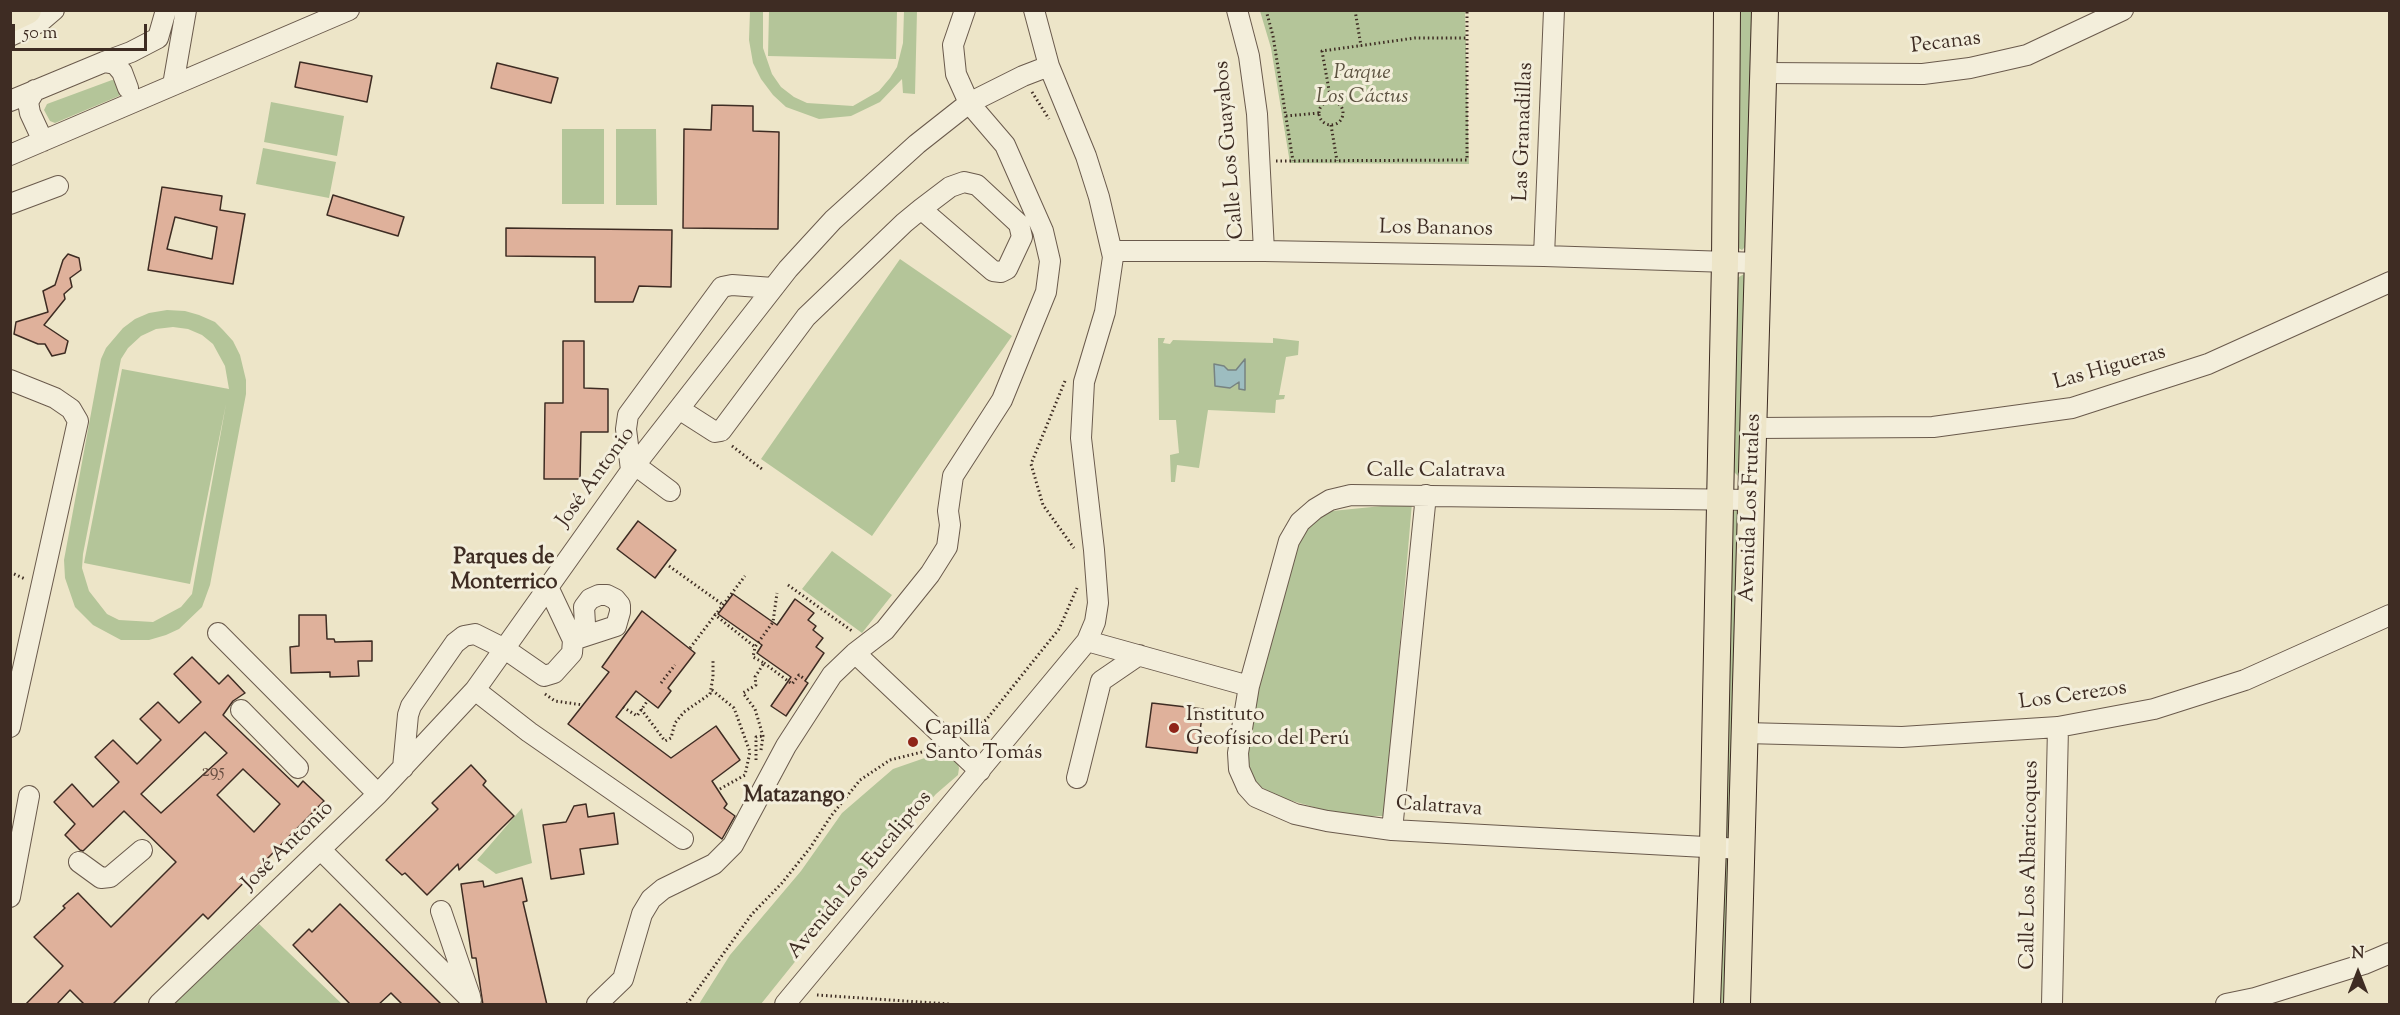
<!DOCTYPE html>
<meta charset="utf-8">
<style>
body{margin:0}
#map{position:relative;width:2400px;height:1015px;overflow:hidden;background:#ede5c8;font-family:"Sorts Mill Goudy",serif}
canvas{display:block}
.frame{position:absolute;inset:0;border:12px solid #3e2c23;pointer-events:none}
.north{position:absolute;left:2328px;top:943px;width:60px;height:60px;-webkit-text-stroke:4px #f3eedb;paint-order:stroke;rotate:0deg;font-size:16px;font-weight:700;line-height:24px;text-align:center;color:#3e2c23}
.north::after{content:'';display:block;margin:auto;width:21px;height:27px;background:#3e2c23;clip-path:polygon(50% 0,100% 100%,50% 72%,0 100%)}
.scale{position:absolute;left:12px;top:24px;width:135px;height:27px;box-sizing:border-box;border:3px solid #3e2c23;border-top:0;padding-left:8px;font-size:18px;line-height:21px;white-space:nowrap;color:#3e2c23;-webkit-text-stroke:4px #f3eedb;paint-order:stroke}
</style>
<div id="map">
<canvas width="2400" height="1015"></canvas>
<div class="frame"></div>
<div class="north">N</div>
<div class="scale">50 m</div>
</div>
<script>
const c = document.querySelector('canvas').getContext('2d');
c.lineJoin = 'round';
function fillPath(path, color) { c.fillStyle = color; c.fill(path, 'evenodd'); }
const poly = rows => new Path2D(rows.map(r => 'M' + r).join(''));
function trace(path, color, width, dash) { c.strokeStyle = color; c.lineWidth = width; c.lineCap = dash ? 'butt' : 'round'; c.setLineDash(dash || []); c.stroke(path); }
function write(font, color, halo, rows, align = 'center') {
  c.font = font + ' "Sorts Mill Goudy",serif'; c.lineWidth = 6; c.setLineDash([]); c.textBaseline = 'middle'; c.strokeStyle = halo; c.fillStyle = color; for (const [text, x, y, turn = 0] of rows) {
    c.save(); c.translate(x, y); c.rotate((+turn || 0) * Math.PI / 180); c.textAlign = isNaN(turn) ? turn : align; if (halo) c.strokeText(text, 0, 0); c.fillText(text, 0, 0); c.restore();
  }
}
const green = poly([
 [750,11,763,11,763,48,772,74,781,87,794,97,807,103,853,106,879,91,890,78,897,67,903,43,904,11,917,11,915,94,903,93,902,79,880,102,851,116,819,119,786,107,773,95,761,79,753,63,749,40],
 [769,11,897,11,896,59,768,56],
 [1260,11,1465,11,1469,164,1290,163,1271,48],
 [1735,11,1754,11,1749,243,1742,250,1733,245],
 [112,80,118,81,122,91,119,96,55,123,50,121,44,110,47,104],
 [271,102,344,116,337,156,264,142],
 [562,129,604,129,604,204,562,204],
 [616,129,656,129,657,205,616,205],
 [263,148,336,162,329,198,256,184],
 [900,259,1012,336,872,536,761,459],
 [1744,274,1750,277,1745,476,1738,476,1734,472,1731,428,1734,280],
 [167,310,185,311,199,315,215,322,223,330,233,341,240,355,246,380,246,394,210,585,202,607,179,629,166,635,149,640,121,640,93,625,75,607,65,578,64,560,101,359,106,348,123,328,135,319,149,313],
 [173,327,188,329,202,335,213,344,225,366,229,389,122,369,84,563,190,584,226,404,192,594,181,607,153,622,119,620,107,614,89,591,82,568,83,554,121,359,128,348,141,336,156,329],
 [1158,338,1165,338,1163,343,1170,344,1173,340,1273,343,1273,338,1299,341,1298,355,1286,357,1279,395,1285,395,1284,399,1276,400,1275,413,1208,410,1199,468,1177,465,1175,482,1171,482,1170,455,1179,453,1176,420,1159,420],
 [1412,503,1385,816,1345,816,1282,798,1255,784,1249,765,1245,744,1261,657,1303,526,1332,511],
 [1739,508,1734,842,1722,839,1730,514],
 [832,551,892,595,862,633,802,589],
 [942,752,957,761,959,768,958,775,936,794,871,867,761,1004,699,1004,730,955,801,871,842,813,893,769],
 [522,808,532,863,496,874,477,860],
 [1722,854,1736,857,1731,1004,1718,1004],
 [259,924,342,1004,173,1004]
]);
const water = poly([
 [1245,359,1245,390,1239,389,1239,382,1230,388,1215,386,1214,364,1224,366,1228,370,1236,370,1245,359]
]);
const building = poly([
 [300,62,372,76,367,102,295,87,300,62],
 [497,63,558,78,551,103,491,88,497,63],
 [712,105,753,106,753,131,779,132,778,229,683,228,684,129,711,130,712,105],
 [162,187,222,196,220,210,245,214,233,284,148,270,162,187],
 [175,217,217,227,212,259,167,249,175,217],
 [333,195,404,217,398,236,327,215,333,195],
 [506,228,672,230,671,287,639,286,633,302,595,302,595,257,506,256,506,228],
 [68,254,79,258,81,270,70,278,72,287,64,294,65,299,44,325,68,341,65,353,52,356,45,344,38,344,14,334,16,322,48,312,43,291,55,285,63,260,68,254],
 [563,341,584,341,584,388,608,389,608,432,581,432,580,479,544,479,545,403,563,403,563,341],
 [638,521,676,550,655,578,617,549,638,521],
 [733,594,777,625,795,599,814,613,808,620,816,626,813,630,823,638,816,647,824,653,805,681,808,683,786,716,771,706,791,677,757,653,762,645,718,614,733,594],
 [642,611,695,653,668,688,671,691,658,708,636,691,616,717,671,758,716,726,740,760,712,781,727,804,724,808,735,816,722,839,568,724,609,672,602,667,642,611],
 [299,615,326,615,327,639,334,639,335,642,372,641,372,661,358,661,359,676,330,677,330,672,291,673,290,647,299,646,299,615],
 [192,657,219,684,228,675,245,693,233,701,223,715,298,787,303,781,324,801,208,919,203,914,112,1005,85,1005,70,990,56,1005,25,1005,63,966,34,937,65,908,63,906,78,893,111,927,176,862,124,811,83,851,80,850,65,835,75,824,54,802,72,784,93,807,119,782,95,757,113,740,137,764,161,740,140,719,158,702,179,723,201,702,174,674,192,657],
 [205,732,227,753,161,813,141,794,205,732],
 [243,769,280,804,254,832,217,795,243,769],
 [1152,703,1203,709,1197,753,1146,747,1152,703],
 [471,765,486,781,483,785,514,816,459,870,458,864,427,895,405,873,402,875,386,860,438,809,432,803,471,765],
 [586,804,588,817,614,813,618,844,580,849,584,874,551,879,543,825,566,822,574,806,586,804],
 [522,878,527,901,523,902,547,1005,483,1005,476,958,472,958,461,884,483,881,484,887,522,878],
 [340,904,442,1005,403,1005,391,993,378,1005,351,1005,293,945,309,929,312,932,340,904]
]);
const path = poly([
 [1266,10,1273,36,1293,161],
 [1355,10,1361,46],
 [1032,92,1049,119],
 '1319 113a12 12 0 1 1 24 0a12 12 0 1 1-24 0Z',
 [1331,101,1322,51,1415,38,1467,38],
 [1286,116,1319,113],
 [1331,125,1337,161],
 [1276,161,1467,160,1467,10],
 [1065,381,1031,464,1043,505,1074,548],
 [732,446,762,469],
 [669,566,722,604],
 [10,572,25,579],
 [788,585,852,631],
 [714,614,755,647],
 [690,648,745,576],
 [764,663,792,684,799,675,806,680],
 [661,683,675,665],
 [712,690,734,708,750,752,745,775,718,790],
 [545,694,555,701,583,705],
 [623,707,637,716,648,700],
 [641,709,665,741,671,738,675,723,684,712,710,694,713,677,713,660],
 [965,732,986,720,1059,629,1077,588],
 [761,750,763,736,755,709,743,693,756,685,755,677,764,663,753,657,755,647,773,622,777,593],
 [756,760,756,737,763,736],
 [817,995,949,1004],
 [687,1004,752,914,782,883,810,848,831,816,860,780,890,760,930,750]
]);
const minor = poly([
 [1237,10,1249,56,1257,114,1264,251],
 [10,36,40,22,54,10],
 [104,62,131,52,158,38,166,10],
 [1765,73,1923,74,1970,68,2027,55,2123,10],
 [173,85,186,10],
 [35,90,28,102,30,113,43,141],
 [10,101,104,62,115,64,122,72,128,88],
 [10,155,349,10],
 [10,204,58,186],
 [1112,251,1264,251,1544,256,1759,263],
 [1544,256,1554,10],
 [10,380,55,398,71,409,78,421,10,727],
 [679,409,715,432,721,431,806,317,904,223,921,209,950,187,964,182,977,185,1019,224,1022,237,1007,269,1001,272,993,271,921,209],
 [1754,428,1933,427,2072,408,2208,364,2390,282],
 [635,465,670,491],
 [631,470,626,429,628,415,722,287,732,285,773,288],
 [218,633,378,794],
 [573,640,616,626,620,612,620,605,615,599,607,595,599,595,590,599,584,607,585,624],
 [1087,641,1249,686],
 [855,653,980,771],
 [475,690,529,732,683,839],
 [241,710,298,768],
 [1745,733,1902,737,2058,727,2154,709,2245,680,2390,615],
 [403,768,408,715,411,706,455,643,464,636,475,634,505,649,544,676,554,673,572,653,573,640,548,587],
 [1077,778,1101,681,1139,655],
 [1392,830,1426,495],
 [1742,849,1392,830,1327,821,1295,814,1256,797,1247,787,1239,769,1238,753,1249,686,1289,541,1300,522,1315,509,1330,500,1351,495,1752,500],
 [321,850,471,1000],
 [79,862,101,878,110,877,142,850],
 [10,897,29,796],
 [441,911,470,996],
 [159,1004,378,794,475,690,635,465,788,269,833,220,917,144,969,103,1023,76,1049,66],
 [597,1004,623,979,642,914,651,899,663,889,714,864,733,845,786,746,832,675,855,653,885,630,930,574,947,547,950,525,948,511,953,476,1002,400,1046,292,1050,261,1043,231,1005,145,969,103,956,74,953,45,965,10],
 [785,1004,1087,641,1095,622,1098,603,1094,550,1081,438,1084,382,1105,312,1113,257,1099,197,1086,156,1049,66,1034,10],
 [2052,1004,2058,727],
 [2226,1004,2255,998,2364,964,2390,953]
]);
const major = poly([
 [1707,1004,1713,847,1725,261,1727,10],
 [1737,1004,1765,10]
]);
const highway = poly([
 [10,18,27,10]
]);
const markers = [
 [1174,728,6,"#8f2418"],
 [913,742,6,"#8f2418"]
];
const numberNames = [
 ["295",213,773]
];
const streetNames = [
 ["Pecanas",1946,44,-7],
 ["Las Granadillas",1525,132,-88],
 ["Calle Los Guayabos",1231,150,-95],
 ["Los Bananos",1436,230,1],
 ["Las Higueras",2110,369,-16],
 ["Calle Calatrava",1436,472],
 ["José Antonio",597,478,-54],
 ["Avenida Los Frutales",1752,508,-88],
 ["Los Cerezos",2073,697,-8],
 ["Calatrava",1439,808,4],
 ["José Antonio",289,847,-44],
 ["Calle Los Albaricoques",2031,865,-89],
 ["Avenida Los Eucaliptos",861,876,-50]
];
const parkNames = [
 ["Parque",1362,74],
 ["Los Cáctus",1362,98]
];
const poiNames = [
 ["Instituto",1186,716],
 ["Geofísico del Perú",1186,740],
 ["Capilla",925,730],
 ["Santo Tomás",925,754]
];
const neighbourhoodNames = [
 ["Parques de",504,559],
 ["Monterrico",504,584],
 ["Matazango",794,797]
];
fillPath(green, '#b4c599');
fillPath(water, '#9dbdc0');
trace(water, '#778381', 1.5);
fillPath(building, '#dfb19b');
trace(building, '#3e2c23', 1.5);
trace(minor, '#6a5a4c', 22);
trace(major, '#3e2c23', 28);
trace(highway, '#3e2c23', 32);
trace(path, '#3e2c23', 3, [1.5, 3]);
trace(minor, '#f3eedb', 20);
trace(major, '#ede5c8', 26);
trace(highway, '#ede5c8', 28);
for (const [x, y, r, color] of markers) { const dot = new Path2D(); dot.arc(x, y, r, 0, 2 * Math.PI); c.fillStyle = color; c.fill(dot); trace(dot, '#f3eedb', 2); }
write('18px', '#664d41', null, numberNames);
write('21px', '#3e2c23', '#f3eedb', streetNames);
write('italic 21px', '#5c5240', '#f3eedb', parkNames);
write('21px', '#3e2c23', '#f3eedb', poiNames, 'left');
write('bold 22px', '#3e2c23', '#f3eedb', neighbourhoodNames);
</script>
